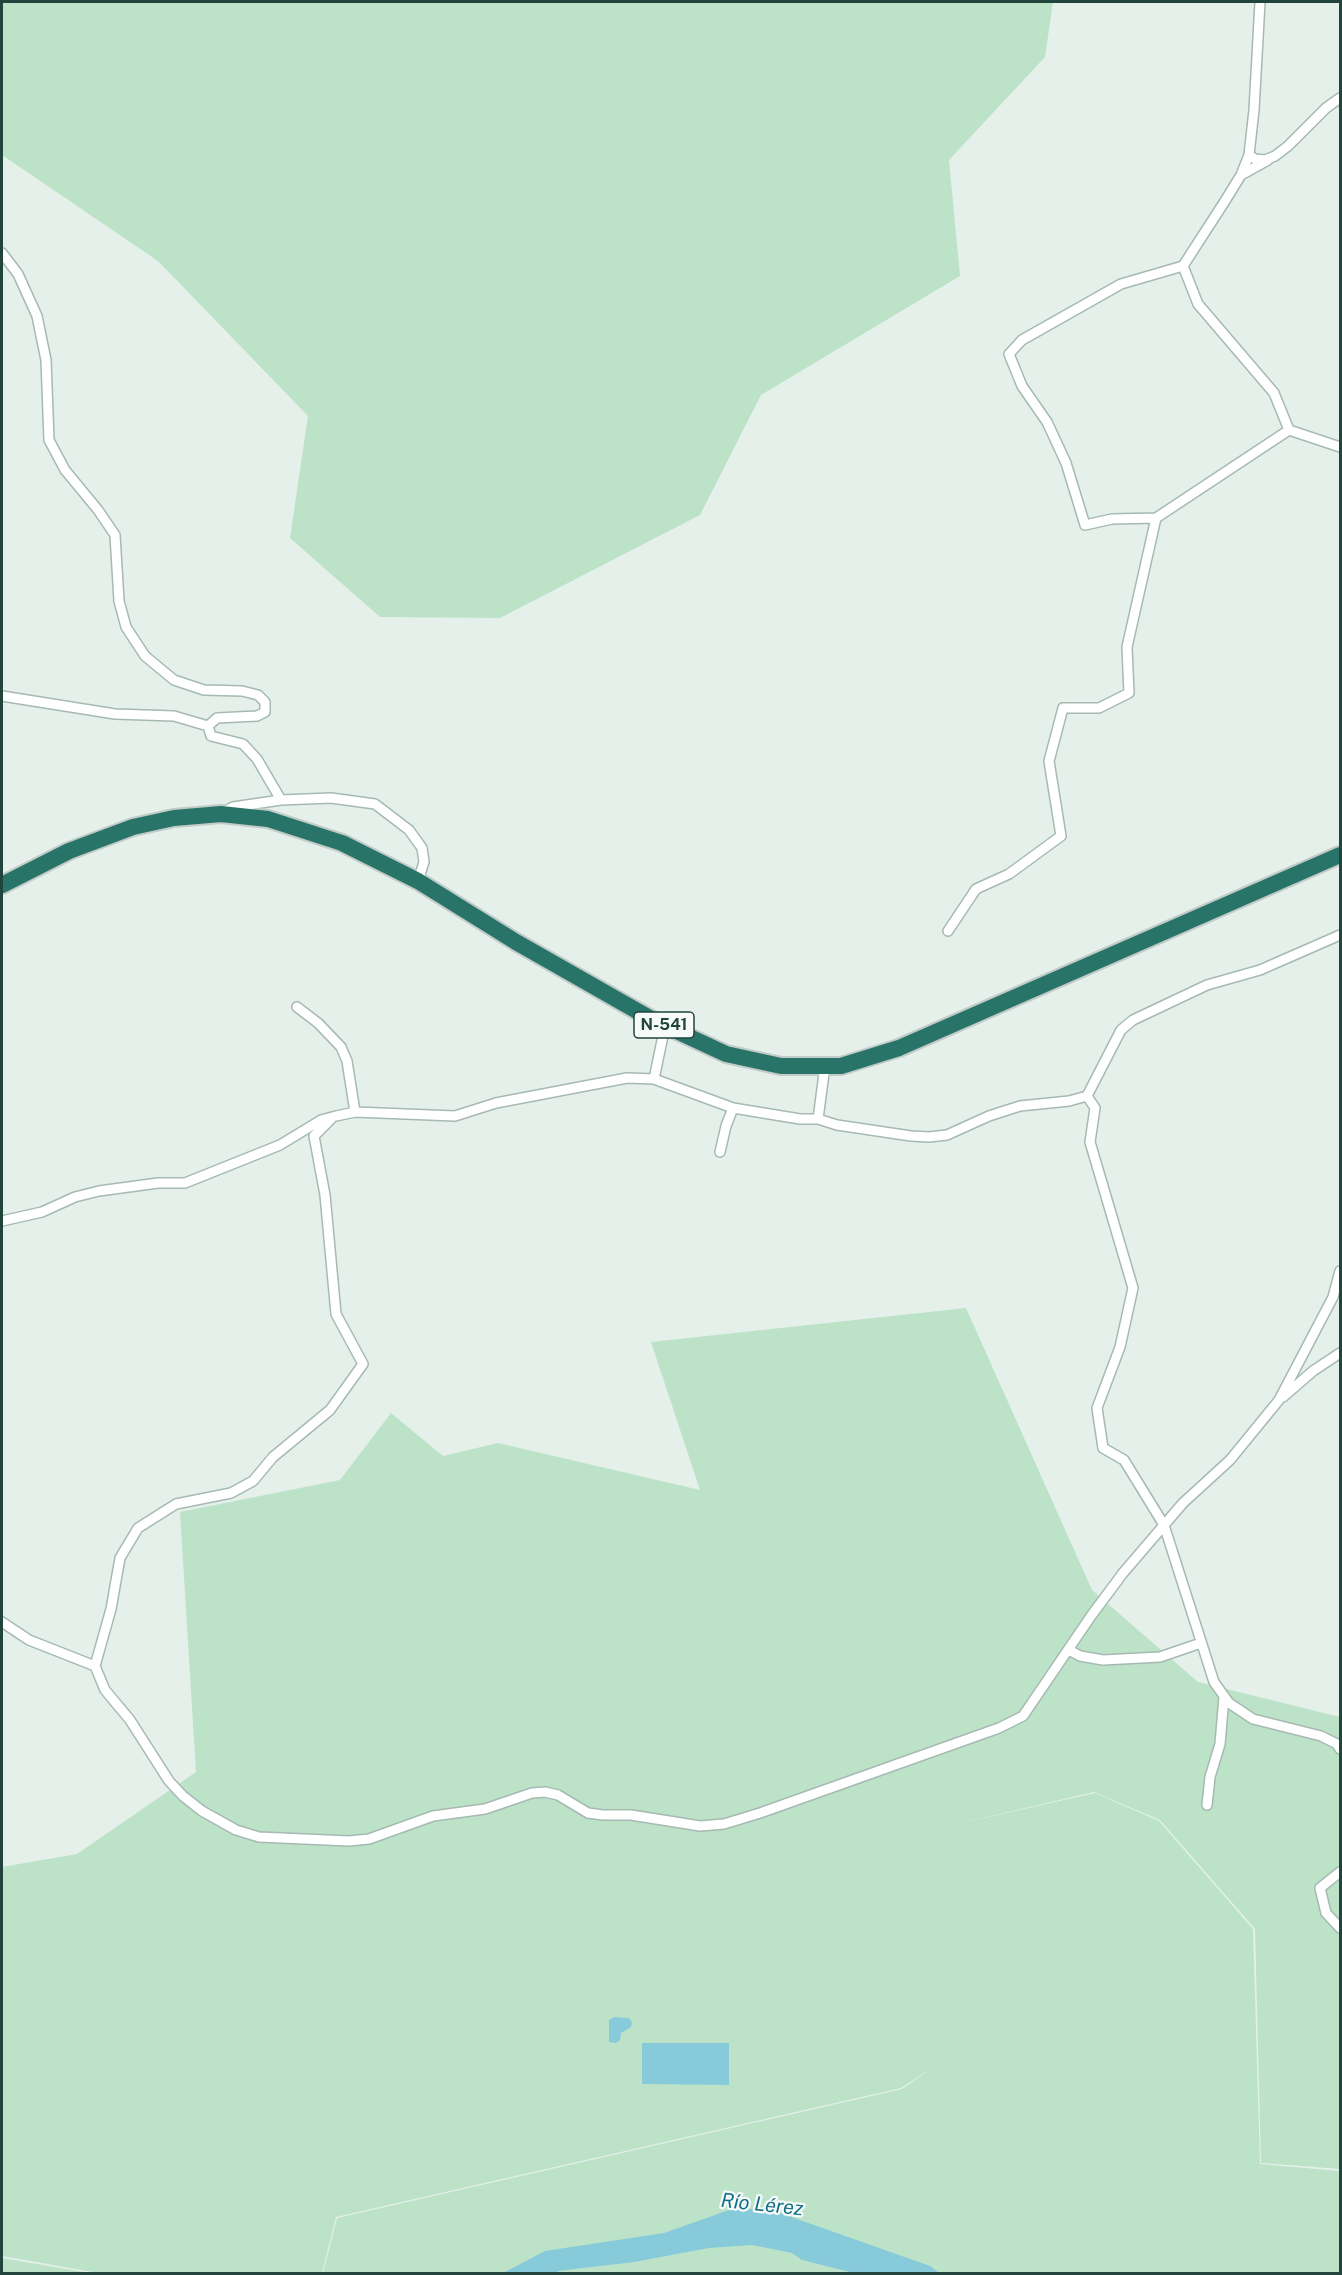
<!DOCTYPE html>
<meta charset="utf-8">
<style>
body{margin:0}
#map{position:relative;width:1342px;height:2275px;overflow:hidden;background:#e5f0eb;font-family:"Public Sans",sans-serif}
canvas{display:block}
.frame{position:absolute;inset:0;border:3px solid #21443c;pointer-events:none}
</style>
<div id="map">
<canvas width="1342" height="2275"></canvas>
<div class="frame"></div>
</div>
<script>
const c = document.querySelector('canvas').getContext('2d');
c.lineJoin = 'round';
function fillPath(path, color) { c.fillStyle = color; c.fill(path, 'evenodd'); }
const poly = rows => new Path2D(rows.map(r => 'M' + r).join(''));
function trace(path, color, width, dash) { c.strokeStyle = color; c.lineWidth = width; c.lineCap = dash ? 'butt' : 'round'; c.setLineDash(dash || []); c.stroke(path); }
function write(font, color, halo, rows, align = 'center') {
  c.font = font + ' "Public Sans",sans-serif'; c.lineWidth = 4.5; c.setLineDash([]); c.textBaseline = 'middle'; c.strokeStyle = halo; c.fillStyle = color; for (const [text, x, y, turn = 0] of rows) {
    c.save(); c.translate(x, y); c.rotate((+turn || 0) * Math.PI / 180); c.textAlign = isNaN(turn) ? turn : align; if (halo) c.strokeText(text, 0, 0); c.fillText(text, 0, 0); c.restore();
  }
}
const green = poly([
 [2,2,1053,2,1045,57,949,160,960,276,761,395,700,515,500,618,380,617,290,538,308,416,158,261,2,155],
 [966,1308,1092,1590,1198,1682,1340,1717,1340,2169,1261,2163,1255,1929,1160,1820,1094,1792,953,1825,1095,1793,1159,1821,1253,1929,1260,2164,1340,2171,1340,2273,323,2273,337,2218,902,2089,934,2067,901,2088,336,2217,322,2273,98,2273,2,2256,2,1867,77,1854,196,1772,180,1512,340,1480,391,1413,443,1456,498,1443,700,1490,651,1342],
 [2,2258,90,2273,2,2273]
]);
const water = poly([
 [614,2017,629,2018,632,2022,631,2027,621,2033,620,2040,616,2043,609,2042,609,2020],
 [642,2043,729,2043,729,2085,642,2084],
 [766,2208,930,2266,939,2273,854,2273,802,2260,792,2253,752,2245,709,2248,634,2262,558,2271,557,2273,503,2273,545,2251,664,2233,729,2210]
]);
const street = poly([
 [1260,2,1254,110,1249,155,1241,175,1225,201,1183,266,1198,304,1274,393,1289,430,1340,447],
 [1249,155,1255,159,1265,160,1275,156,1288,146,1326,108,1340,98],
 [1241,175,1268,160],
 [2,253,18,274,37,316,46,360,49,440,65,470,98,510,115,535,119,601,126,627,145,656,174,680,204,690,242,691,258,695,265,702,265,712,257,716,217,718,208,726,211,736,243,744,257,759,281,800,331,798,375,804,409,830,422,848,424,862,418,881],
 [1156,518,1112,519,1085,525,1066,463,1047,422,1022,386,1009,354,1022,340,1121,284,1183,266],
 [2,696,115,714,174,716,208,726],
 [222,813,233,807,281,800],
 [948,931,976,889,1009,874,1061,836,1049,761,1063,708,1099,708,1129,693,1127,647,1156,518,1289,430],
 [297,1007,318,1023,341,1047,347,1061,355,1112],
 [654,1079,665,1026],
 [1087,1096,1095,1108,1090,1142,1133,1288,1120,1347,1097,1408,1103,1448,1124,1460,1164,1525,1214,1682,1229,1703,1253,1719,1321,1736,1337,1744,1340,1749],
 [818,1119,825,1066],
 [720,1152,726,1126,733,1108],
 [2,1221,42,1212,75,1197,99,1191,158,1183,185,1183,280,1145,321,1120,336,1116,355,1112,455,1116,496,1103,627,1078,654,1079,733,1108,800,1119,818,1119,837,1125,911,1136,929,1137,947,1135,989,1116,1020,1106,1069,1101,1087,1096,1121,1030,1133,1020,1207,985,1260,970,1340,935],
 [1283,1397,1313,1371,1340,1353],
 [2,1622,29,1640,95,1666,105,1690,130,1720,169,1781,183,1796,202,1811,236,1830,259,1837,349,1841,369,1839,433,1816,485,1809,532,1793,545,1792,558,1795,588,1813,603,1815,631,1815,700,1826,724,1824,760,1813,999,1728,1023,1716,1091,1616,1123,1573,1183,1503,1230,1460,1279,1400,1333,1297,1340,1271],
 [1069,1650,1080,1656,1103,1660,1160,1657,1201,1643],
 [95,1666,111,1609,120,1558,138,1528,176,1504,231,1493,253,1481,273,1457,330,1410,363,1364,336,1314,325,1195,314,1136,331,1119],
 [1207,1805,1210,1777,1220,1744,1224,1697],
 [1340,1872,1320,1888,1326,1913,1340,1928]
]);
const highway = poly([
 [2,885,69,851,133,827,174,818,221,814,268,819,342,843,418,881,516,942,653,1020,726,1054,781,1066,841,1066,899,1048,1340,855]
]);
const shields = [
 [664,1025,60]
];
const shieldNames = [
 ["N-541",664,1025]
];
const waterNames = [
 ["Río Lérez",762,2205,6]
];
fillPath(green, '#bce3c8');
fillPath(water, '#87cada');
trace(street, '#a6b9b3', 12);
trace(highway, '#c1cbc8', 20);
trace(street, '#fff', 9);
trace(highway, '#297468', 16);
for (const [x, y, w] of shields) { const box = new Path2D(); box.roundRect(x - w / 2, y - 13, w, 26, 4.5); c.fillStyle = '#f6fbf9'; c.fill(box); trace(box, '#21443c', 1.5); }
write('bold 16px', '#21443c', null, shieldNames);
write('italic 20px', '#137088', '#f6fbf9', waterNames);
</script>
